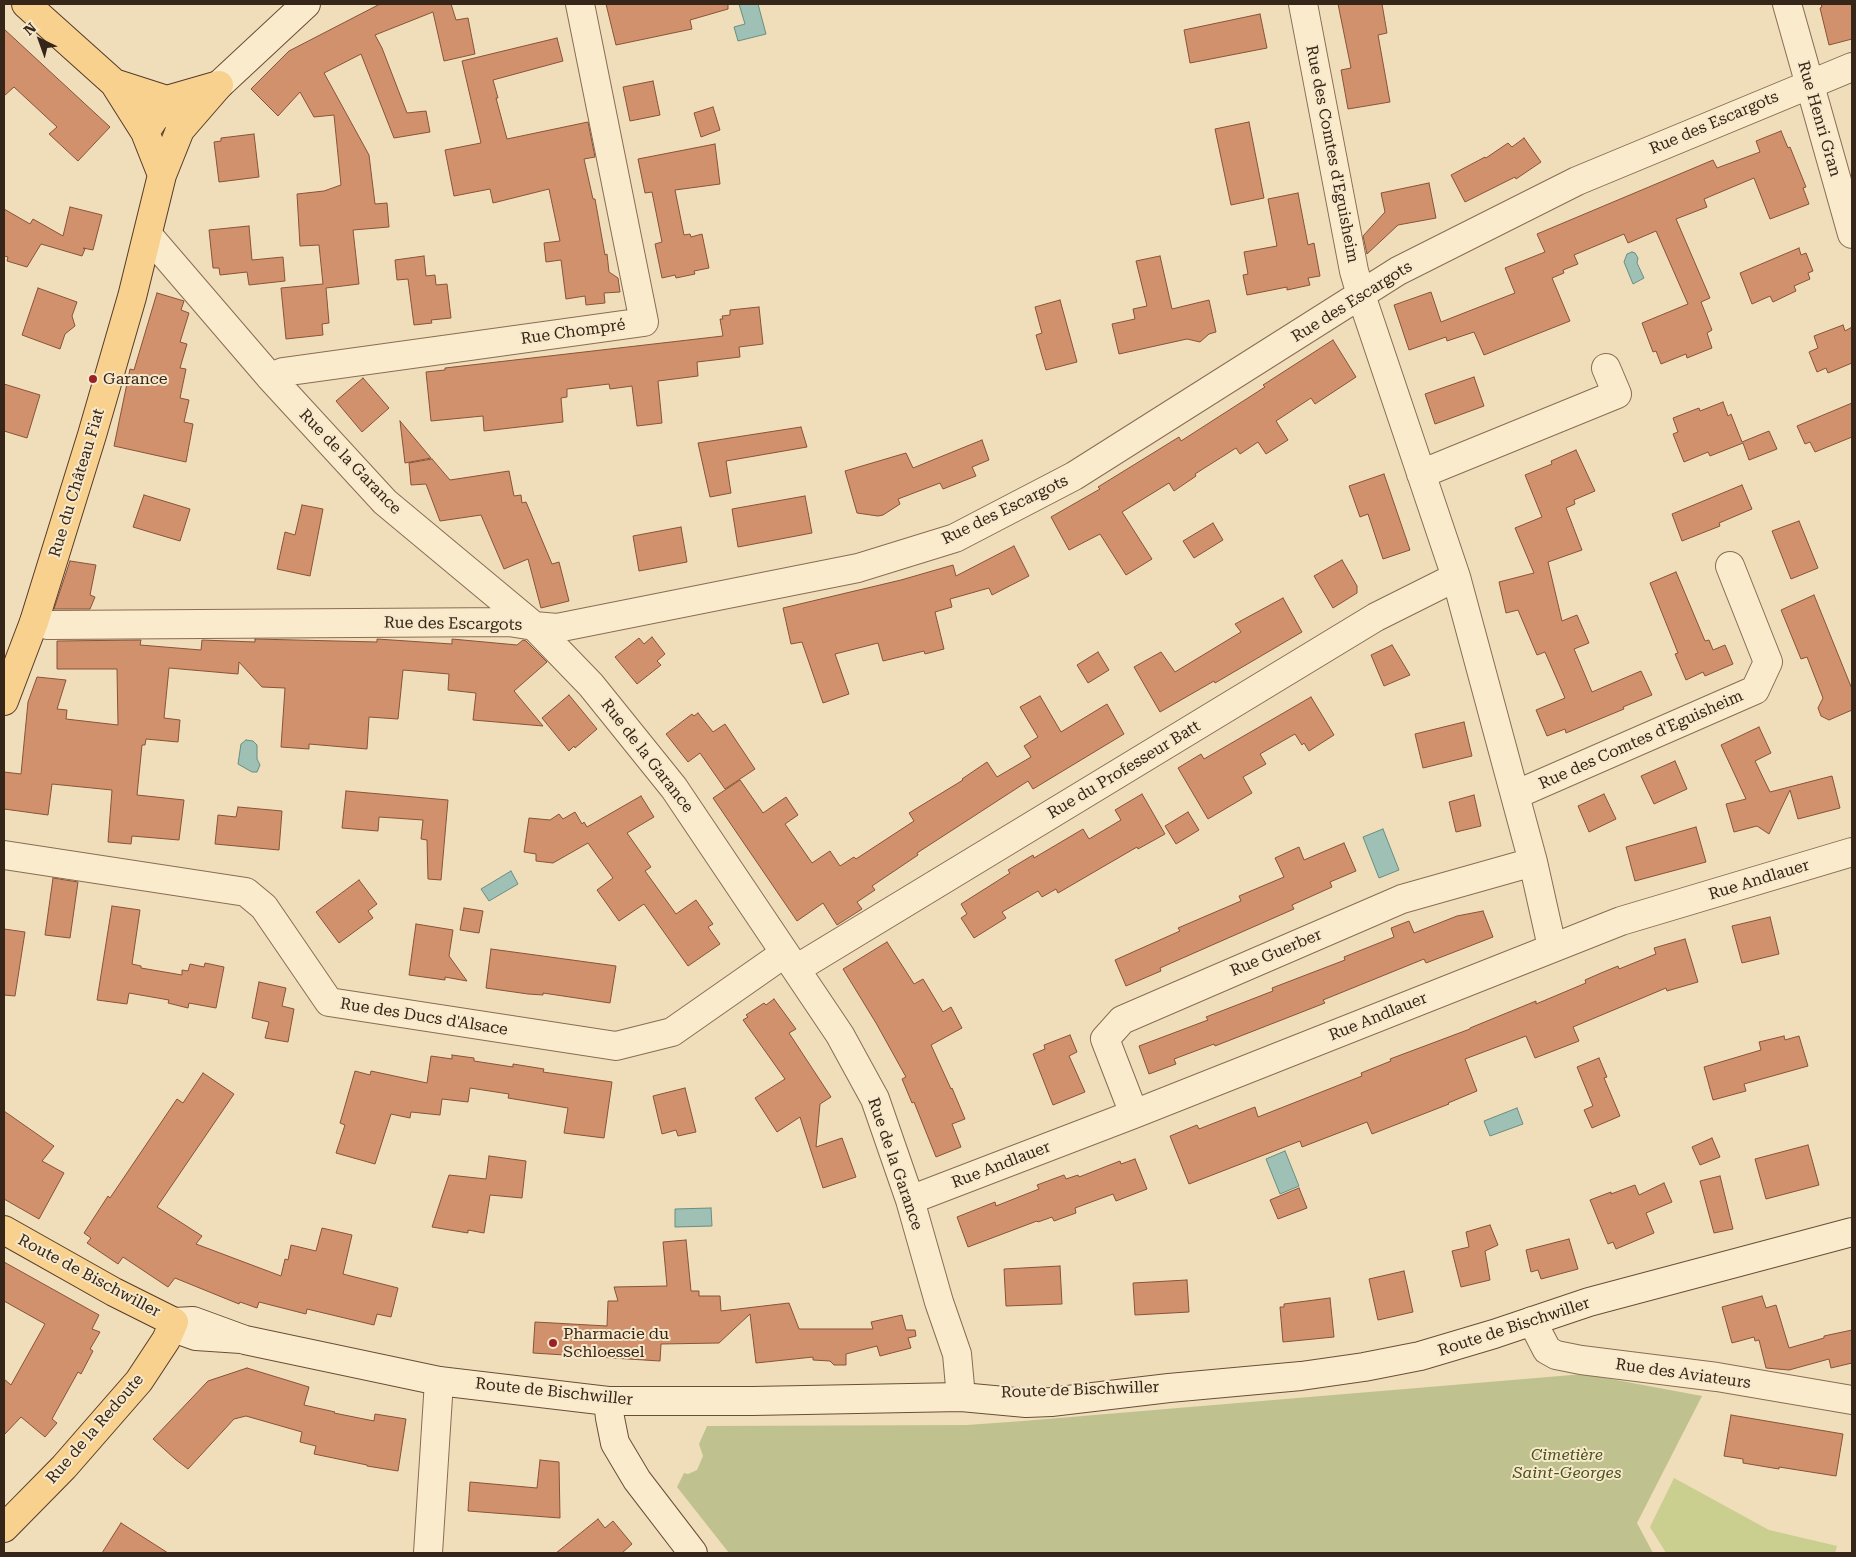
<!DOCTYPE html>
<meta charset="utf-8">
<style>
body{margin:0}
#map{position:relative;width:1856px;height:1557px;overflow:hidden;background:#f0ddba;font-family:"Roboto Serif",serif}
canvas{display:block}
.frame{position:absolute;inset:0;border:5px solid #36261a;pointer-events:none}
.north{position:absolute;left:15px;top:15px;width:50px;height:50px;-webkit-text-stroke:4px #f7e8ca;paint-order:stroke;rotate:318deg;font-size:14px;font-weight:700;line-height:20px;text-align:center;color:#36261a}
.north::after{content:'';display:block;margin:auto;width:18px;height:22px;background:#36261a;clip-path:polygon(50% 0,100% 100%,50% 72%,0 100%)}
</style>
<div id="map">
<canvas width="1856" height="1557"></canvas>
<div class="frame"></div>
<div class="north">N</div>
</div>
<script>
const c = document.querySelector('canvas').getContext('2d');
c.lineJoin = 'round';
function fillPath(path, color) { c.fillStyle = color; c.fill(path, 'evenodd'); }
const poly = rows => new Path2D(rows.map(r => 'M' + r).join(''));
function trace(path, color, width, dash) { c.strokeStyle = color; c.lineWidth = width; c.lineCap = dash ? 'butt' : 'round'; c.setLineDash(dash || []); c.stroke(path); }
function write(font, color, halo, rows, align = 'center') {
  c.font = font + ' "Roboto Serif",serif'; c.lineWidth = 4; c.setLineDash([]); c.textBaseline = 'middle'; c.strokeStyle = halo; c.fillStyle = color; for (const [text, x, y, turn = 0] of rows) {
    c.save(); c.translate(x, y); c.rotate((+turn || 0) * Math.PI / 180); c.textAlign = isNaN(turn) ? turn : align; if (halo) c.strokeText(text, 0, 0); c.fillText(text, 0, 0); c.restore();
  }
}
const green = poly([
 [1674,1478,1769,1530,1837,1546,1835,1553,1666,1553,1650,1527]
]);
const cemetery = poly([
 [1584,1374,1702,1396,1637,1523,1653,1553,729,1553,677,1487,684,1473,688,1474,697,1470,703,1456,699,1444,707,1426,967,1425,1023,1421]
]);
const water = poly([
 [739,4,758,4,766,34,738,41,734,27,745,24,739,4],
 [1632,252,1635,253,1638,258,1637,263,1644,278,1633,284,1624,262,1627,254,1632,252],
 [246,740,253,741,257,745,257,759,260,765,257,772,252,772,238,764,241,744,246,740],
 [1383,829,1399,870,1379,878,1363,837,1383,829],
 [511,871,518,884,489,901,481,889,511,871],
 [1517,1108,1523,1124,1490,1136,1484,1121,1517,1108],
 [1285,1151,1299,1186,1280,1194,1266,1159,1285,1151],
 [711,1208,712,1226,675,1227,675,1209,711,1208]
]);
const building = poly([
 [380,4,451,4,456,20,468,18,475,54,444,61,433,12,375,35,382,48,407,113,426,111,430,132,394,138,361,54,324,73,369,155,375,204,387,203,389,227,353,230,359,284,326,288,329,323,322,324,323,335,286,339,281,288,323,284,319,245,300,246,297,194,324,191,341,185,334,115,314,117,300,92,278,116,251,89,289,51,380,4],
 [606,4,728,4,728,9,690,20,692,29,616,45,606,4],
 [1338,4,1382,4,1387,33,1378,35,1390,102,1348,109,1341,70,1351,68,1338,4],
 [1821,4,1852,4,1852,39,1829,45,1820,8,1822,7,1821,4],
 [1260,14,1267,48,1190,63,1184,30,1260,14],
 [4,29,110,127,78,161,49,134,57,127,14,87,4,96,4,29],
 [557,38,563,61,493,80,498,98,496,98,507,139,588,122,595,157,584,159,593,199,595,199,605,255,607,254,609,272,618,278,620,292,604,293,605,303,586,305,585,296,566,299,561,260,546,262,544,243,560,241,549,189,493,203,490,189,454,196,445,150,481,143,462,61,557,38],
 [653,81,660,115,630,121,623,87,653,81],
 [713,107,720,130,701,137,694,113,713,107],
 [1249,122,1264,198,1231,205,1215,129,1249,122],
 [1781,131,1788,148,1790,147,1806,187,1803,188,1809,204,1770,219,1754,178,1704,199,1707,207,1676,219,1710,298,1701,302,1712,330,1707,333,1712,348,1687,358,1686,354,1661,364,1656,351,1653,352,1642,323,1688,304,1656,231,1628,243,1624,234,1574,255,1578,264,1563,270,1564,273,1552,278,1570,321,1484,355,1474,332,1447,341,1446,337,1409,350,1394,305,1431,292,1441,322,1515,293,1505,268,1545,252,1537,234,1713,160,1717,168,1760,152,1756,141,1781,131],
 [254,134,259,177,219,182,214,142,221,141,221,138,254,134],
 [1524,138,1541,162,1516,179,1515,177,1465,202,1451,175,1485,157,1486,158,1508,143,1512,147,1524,138],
 [715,144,720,184,675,190,684,235,690,234,691,237,702,234,709,268,694,271,695,274,676,278,675,275,662,278,655,244,662,242,652,192,645,193,638,159,715,144],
 [1429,183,1436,218,1398,225,1367,254,1363,236,1385,212,1381,193,1429,183],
 [1298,193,1308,245,1314,243,1320,276,1308,278,1310,285,1287,290,1287,287,1247,295,1243,275,1248,274,1244,252,1277,246,1268,199,1298,193],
 [70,207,102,215,93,250,83,248,85,249,82,256,41,244,27,267,7,261,8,257,4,256,4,209,30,224,33,219,63,236,70,207],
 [249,226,252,260,283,257,285,281,249,285,247,272,220,275,219,268,213,268,209,230,249,226],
 [1799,248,1801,255,1806,253,1813,271,1808,273,1810,279,1794,286,1796,291,1773,302,1770,296,1752,304,1740,273,1799,248],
 [424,256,426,276,435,275,436,285,447,284,451,318,431,320,432,323,414,325,408,279,397,280,395,260,424,256],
 [1160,256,1172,309,1209,300,1216,332,1209,334,1200,342,1187,339,1119,354,1112,324,1135,319,1133,309,1147,306,1136,261,1160,256],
 [38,288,77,302,72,316,75,326,65,334,60,349,22,335,38,288],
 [157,293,184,301,181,310,189,313,180,342,187,344,180,368,186,369,180,398,189,400,184,422,193,424,186,462,114,446,130,369,134,370,157,293],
 [1060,300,1077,362,1046,370,1036,335,1042,333,1035,307,1060,300],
 [759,307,763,344,739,347,740,357,697,362,698,376,658,381,662,423,637,426,632,386,610,389,609,384,567,389,567,397,561,398,563,422,484,431,483,416,431,421,426,372,445,370,445,368,723,336,720,319,723,319,722,316,730,315,730,310,759,307],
 [1843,325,1845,331,1852,327,1852,363,1828,373,1826,368,1817,372,1809,352,1818,348,1814,336,1843,325],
 [1333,340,1356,377,1315,404,1311,398,1276,421,1288,440,1266,454,1258,442,1240,454,1236,448,1195,474,1196,476,1174,491,1169,483,1122,512,1152,559,1126,575,1100,534,1069,550,1051,517,1100,489,1098,487,1179,437,1181,441,1265,387,1263,385,1333,340],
 [1474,377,1484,406,1435,424,1425,394,1474,377],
 [363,378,389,408,362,432,336,401,363,378],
 [4,384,40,395,27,438,4,431,4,384],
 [1723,402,1728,416,1731,414,1742,442,1769,431,1777,449,1749,460,1743,443,1710,456,1708,452,1684,462,1673,434,1678,432,1673,418,1699,408,1700,411,1723,402],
 [1852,403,1852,437,1815,452,1810,442,1805,444,1797,426,1852,403],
 [400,421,431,458,405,463,400,421],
 [801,427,807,447,726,461,731,493,710,497,698,443,801,427],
 [982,440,989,460,972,467,976,476,943,489,940,483,898,499,900,504,883,515,878,516,857,513,845,471,906,453,913,468,982,440],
 [1576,450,1595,491,1574,500,1575,504,1566,508,1582,550,1548,562,1562,621,1577,615,1589,643,1574,649,1592,692,1641,671,1652,695,1623,707,1624,709,1566,733,1565,729,1547,736,1536,710,1565,698,1545,652,1537,655,1518,610,1506,613,1499,582,1534,573,1515,528,1542,517,1525,475,1552,464,1551,461,1576,450],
 [432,459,450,480,509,471,514,496,521,495,522,503,526,502,552,564,559,562,569,601,541,608,528,559,504,569,481,515,440,521,426,484,411,485,409,463,432,459],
 [1384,474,1410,550,1383,559,1368,514,1360,517,1349,486,1384,474],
 [1742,485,1752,509,1719,523,1720,526,1682,541,1672,514,1742,485],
 [144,495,190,509,180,541,133,527,144,495],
 [805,496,812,533,738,547,732,509,805,496],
 [302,505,323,509,310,576,277,569,285,532,295,535,302,505],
 [1799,521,1818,568,1791,579,1772,531,1799,521],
 [1213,523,1223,540,1194,558,1183,541,1213,523],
 [681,527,687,562,639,571,633,536,681,527],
 [1014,546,1029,576,992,595,989,588,950,599,952,607,935,612,944,649,925,654,924,651,883,661,878,643,835,654,849,694,823,703,802,642,791,644,783,608,901,580,953,565,956,576,1014,546],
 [1342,560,1357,586,1357,593,1333,608,1314,576,1342,560],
 [70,561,96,565,90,595,95,597,90,609,54,609,70,561],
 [1676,572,1705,641,1709,640,1713,650,1725,645,1733,664,1705,676,1703,672,1686,680,1675,654,1678,653,1650,583,1676,572],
 [1814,595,1852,689,1852,710,1829,720,1821,716,1818,708,1823,698,1807,657,1801,659,1781,610,1814,595],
 [1283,598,1302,632,1215,683,1214,681,1160,712,1134,667,1161,652,1175,672,1241,632,1235,624,1283,598],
 [652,637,665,654,657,661,661,665,637,684,615,657,639,638,644,644,652,637],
 [255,639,377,642,377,639,452,644,452,639,517,645,523,640,526,641,547,662,514,691,543,726,473,720,476,693,448,690,449,674,403,670,398,719,369,717,367,749,309,744,309,749,281,747,285,688,262,687,239,662,238,674,169,668,164,718,180,720,178,742,146,739,145,745,142,745,137,795,184,800,179,840,132,836,131,844,108,842,112,790,52,784,48,815,4,809,4,772,21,774,28,702,37,677,66,680,57,709,67,710,66,719,118,725,117,669,57,669,57,641,141,640,140,645,201,650,202,640,255,642,255,639],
 [1392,645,1410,675,1384,686,1371,655,1392,645],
 [1098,652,1109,670,1088,683,1077,665,1098,652],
 [569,695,597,729,575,748,574,746,569,751,542,718,569,695],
 [1040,696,1061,732,1107,704,1124,734,1033,789,1028,781,917,853,918,855,872,886,875,890,857,902,862,909,837,925,823,903,797,921,713,798,740,780,763,813,786,797,798,815,785,824,812,863,830,851,840,866,854,857,856,859,914,821,909,813,963,780,962,779,987,762,997,777,1031,757,1024,746,1038,737,1020,707,1040,696],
 [1311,697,1334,735,1309,751,1304,743,1302,745,1295,734,1260,754,1266,764,1243,777,1252,793,1208,819,1178,768,1201,754,1204,759,1311,697],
 [698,713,713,732,725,724,755,769,725,789,700,753,688,762,666,734,692,714,694,716,698,713],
 [1464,722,1472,756,1423,768,1415,734,1464,722],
 [1759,727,1771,753,1755,761,1770,792,1832,776,1840,808,1798,819,1790,790,1769,834,1757,826,1734,832,1726,804,1746,799,1721,745,1759,727],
 [1675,761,1687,789,1654,804,1641,776,1675,761],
 [346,791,448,800,441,880,428,879,427,840,421,839,423,820,379,817,378,831,342,828,346,791],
 [1142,794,1165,834,1138,849,1137,847,1058,893,1056,889,1042,897,1038,891,1002,912,1006,918,974,938,961,918,967,914,961,904,1010,873,1008,870,1033,855,1034,858,1083,829,1089,839,1121,820,1115,810,1142,794],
 [1604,794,1616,819,1589,832,1578,806,1604,794],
 [1474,795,1481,826,1456,832,1449,802,1474,795],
 [641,796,654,817,627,833,651,867,645,871,676,914,696,900,713,924,708,927,720,944,688,966,644,904,619,921,597,890,613,878,588,843,553,863,536,861,536,854,524,852,529,818,550,820,559,814,563,819,575,812,582,824,584,822,587,827,641,796],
 [238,807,282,811,279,850,215,844,218,815,236,817,238,807],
 [1188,812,1199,830,1176,844,1165,826,1188,812],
 [1696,827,1706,862,1635,881,1626,847,1696,827],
 [1344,843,1356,871,1330,882,1332,887,1292,905,1294,909,1160,968,1161,971,1126,986,1115,960,1180,931,1178,928,1241,901,1239,896,1284,877,1275,858,1299,847,1304,860,1344,843],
 [53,878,78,882,70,938,45,935,53,878],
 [359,880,377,904,368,911,373,918,339,943,316,912,359,880],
 [112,906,140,910,132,964,141,966,141,968,182,975,182,970,188,971,190,964,204,967,205,963,224,967,216,1008,189,1003,188,1008,168,1003,169,1000,129,993,127,1004,97,1000,112,906],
 [464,908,483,911,479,933,460,930,464,908],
 [1483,911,1493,937,1426,963,1424,959,1323,1000,1325,1003,1215,1046,1214,1044,1174,1059,1176,1064,1149,1074,1139,1046,1208,1020,1206,1017,1273,991,1272,988,1345,960,1344,957,1394,937,1391,928,1409,921,1414,933,1457,916,1483,911],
 [1770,917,1779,954,1742,963,1732,926,1770,917],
 [416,924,453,930,449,956,467,981,445,977,445,980,409,975,416,924],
 [4,929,25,932,15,996,4,995,4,929],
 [1685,939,1698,982,1667,991,1666,988,1573,1027,1579,1041,1535,1058,1526,1036,1465,1059,1477,1091,1448,1103,1449,1104,1372,1134,1367,1122,1302,1147,1300,1141,1189,1184,1170,1136,1197,1125,1199,1129,1255,1107,1258,1117,1362,1076,1361,1073,1391,1061,1390,1059,1470,1029,1470,1028,1536,1001,1536,1004,1586,983,1585,980,1601,973,1618,966,1619,969,1656,954,1654,948,1685,939],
 [887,942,914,984,923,979,943,1012,951,1007,962,1028,931,1045,951,1089,952,1088,965,1119,952,1124,961,1147,936,1157,914,1102,912,1103,902,1079,906,1077,876,1023,843,969,887,942],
 [491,949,616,966,610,1003,543,993,543,995,528,994,486,988,491,949],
 [259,982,286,988,282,1006,294,1009,288,1042,265,1038,269,1022,252,1018,259,982],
 [774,999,796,1029,789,1033,831,1097,820,1104,816,1147,842,1138,856,1177,823,1188,800,1117,777,1132,755,1098,785,1079,743,1020,748,1017,746,1015,764,1003,766,1005,774,999],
 [1070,1035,1077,1052,1069,1056,1085,1092,1053,1105,1033,1054,1045,1049,1044,1045,1070,1035],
 [1784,1036,1785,1040,1799,1036,1808,1066,1744,1084,1746,1091,1713,1100,1704,1067,1761,1050,1759,1042,1784,1036],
 [452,1055,474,1058,474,1061,513,1067,513,1064,544,1069,543,1072,612,1082,604,1138,564,1133,568,1108,508,1098,509,1094,470,1088,468,1102,442,1099,440,1115,411,1112,410,1118,391,1114,375,1164,336,1153,345,1125,340,1123,355,1071,370,1075,371,1071,427,1083,431,1056,452,1059,452,1055],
 [1599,1058,1607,1077,1604,1078,1620,1116,1592,1128,1584,1110,1593,1106,1577,1067,1599,1058],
 [203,1073,234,1094,157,1207,202,1236,196,1244,281,1276,285,1259,288,1260,291,1245,316,1251,322,1228,352,1235,343,1274,398,1288,391,1317,377,1314,374,1325,307,1309,306,1314,259,1302,257,1308,240,1302,239,1304,175,1278,168,1287,123,1257,118,1264,87,1243,91,1238,84,1233,108,1196,110,1198,177,1099,183,1103,203,1073],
 [685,1088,696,1132,678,1136,676,1130,662,1134,653,1096,685,1088],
 [4,1111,54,1146,42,1161,64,1173,39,1219,4,1199,4,1111],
 [1712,1138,1720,1157,1700,1165,1692,1147,1712,1138],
 [1808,1145,1819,1185,1766,1199,1755,1159,1808,1145],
 [489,1156,526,1161,522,1198,490,1195,484,1233,468,1230,468,1233,432,1227,449,1175,486,1179,489,1156],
 [1135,1159,1147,1189,1116,1201,1113,1194,1075,1208,1076,1213,1054,1221,1052,1217,1038,1222,1037,1221,968,1247,957,1217,995,1202,996,1206,1039,1189,1037,1185,1064,1175,1066,1179,1078,1175,1079,1177,1120,1161,1121,1164,1135,1159],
 [1720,1176,1733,1229,1714,1233,1700,1181,1720,1176],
 [1664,1183,1672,1202,1646,1213,1654,1233,1616,1249,1613,1242,1608,1244,1590,1200,1611,1192,1611,1194,1635,1185,1639,1195,1664,1183],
 [1299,1188,1307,1208,1278,1219,1270,1200,1299,1188],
 [1490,1225,1498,1245,1485,1251,1490,1280,1461,1287,1452,1251,1469,1247,1466,1232,1490,1225],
 [1569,1239,1578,1269,1541,1279,1538,1270,1531,1272,1526,1250,1569,1239],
 [686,1240,691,1291,699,1291,699,1296,720,1296,721,1311,789,1303,799,1329,873,1329,871,1322,902,1315,906,1330,915,1330,916,1336,908,1338,911,1348,880,1356,877,1346,846,1354,846,1365,834,1365,830,1361,813,1360,813,1357,756,1363,750,1314,719,1343,661,1344,660,1361,533,1353,535,1322,607,1326,608,1301,618,1301,614,1287,667,1286,663,1242,686,1240],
 [4,1262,99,1315,92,1329,100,1332,90,1349,93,1351,81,1374,78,1372,52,1419,57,1423,45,1437,21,1417,4,1435,4,1379,11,1385,45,1324,4,1301,4,1262],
 [1060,1266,1062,1304,1006,1306,1004,1269,1060,1266],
 [1404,1271,1413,1312,1378,1320,1369,1279,1404,1271],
 [1187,1280,1189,1312,1135,1315,1133,1283,1187,1280],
 [1762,1296,1766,1308,1776,1305,1789,1348,1824,1338,1824,1336,1852,1330,1852,1363,1831,1368,1829,1359,1789,1370,1766,1368,1759,1340,1755,1341,1754,1337,1732,1343,1722,1307,1762,1296],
 [1330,1298,1334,1337,1283,1342,1280,1307,1284,1307,1284,1304,1330,1298],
 [247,1368,309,1387,304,1405,335,1412,334,1413,374,1421,375,1414,406,1419,398,1471,367,1466,367,1465,314,1454,316,1446,300,1442,302,1432,246,1416,234,1419,188,1469,175,1459,153,1439,208,1381,247,1368],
 [1731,1415,1843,1434,1836,1476,1779,1467,1779,1469,1743,1463,1743,1459,1724,1456,1731,1415],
 [540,1460,559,1462,560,1518,468,1511,470,1482,537,1488,540,1460],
 [598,1519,605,1528,613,1521,632,1544,622,1553,556,1553,598,1519],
 [121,1523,168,1553,102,1553,121,1523]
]);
const street = poly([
 [1303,4,1354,271,1361,295,1456,577,1533,862,1552,947],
 [1787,4,1852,234],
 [148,235,270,377,385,502,534,626,591,685,674,788,840,1035,875,1099,910,1200,939,1302,957,1354,961,1397],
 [270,377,283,372,644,322,580,4],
 [1421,474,1617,394,1606,368],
 [34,622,48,625,509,622,534,626,557,628,858,568,955,538,1074,476,1398,271,1577,181,1852,67],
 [1515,795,1755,690,1768,662,1730,566],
 [4,855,246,892,264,907,329,1002,616,1046,672,1032,785,953],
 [796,969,1376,617,1456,577],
 [1134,1114,1105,1039,1122,1020,1402,899,1533,862],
 [910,1200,1134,1114,1621,921,1852,852],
 [1532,1321,1547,1350,1556,1355,1581,1360,1717,1377,1852,1400],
 [428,1553,439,1381]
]);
const secondary = poly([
 [219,85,306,4],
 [241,1339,196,1336,182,1331,174,1322,193,1321,245,1340,439,1381,608,1401,753,1401,961,1397,1026,1403,1051,1402,1169,1388,1301,1376,1364,1367,1420,1356,1494,1334,1589,1302,1852,1232],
 [608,1401,610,1418,615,1443,637,1480,693,1553]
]);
const primary = poly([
 [26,4,114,83,145,132,162,175],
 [114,83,167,100,174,116],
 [145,132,167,100,219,85],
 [4,701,34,622,92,435,132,297,162,175,180,130,219,85],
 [4,1230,114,1292,174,1322,166,1340,139,1381,64,1467,4,1528]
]);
const markers = [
 [93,379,5,"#9a2028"],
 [553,1343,5,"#9a2028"]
];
const streetNames = [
 ["Rue Henri Gran",1819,119,74],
 ["Rue des Escargots",1714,123,-23],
 ["Rue des Comtes d'Eguisheim",1332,154,79],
 ["Rue des Escargots",1352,302,-32],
 ["Rue Chompré",573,332,-8],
 ["Rue de la Garance",350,462,46],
 ["Rue du Château Fiat",77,483,-73],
 ["Rue des Escargots",1005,510,-26],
 ["Rue des Escargots",453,624,1],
 ["Rue des Comtes d'Eguisheim",1641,740,-24],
 ["Rue de la Garance",647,756,52],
 ["Rue du Professeur Batt",1124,770,-31],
 ["Rue Andlauer",1759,880,-17],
 ["Rue Guerber",1276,953,-23],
 ["Rue des Ducs d'Alsace",424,1017,9],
 ["Rue Andlauer",1378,1017,-22],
 ["Rue de la Garance",895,1164,71],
 ["Rue Andlauer",1001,1165,-21],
 ["Route de Bischwiller",89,1276,28],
 ["Route de Bischwiller",1514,1327,-18],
 ["Rue des Aviateurs",1683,1374,8],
 ["Route de Bischwiller",1080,1390,-2],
 ["Route de Bischwiller",554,1392,6],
 ["Rue de la Redoute",95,1429,-49]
];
const poiNames = [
 ["Garance",103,379],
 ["Pharmacie du",563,1334],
 ["Schloessel",563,1352]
];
const parkNames = [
 ["Cimetière",1567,1455],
 ["Saint-Georges",1567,1473]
];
fillPath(green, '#cace8e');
fillPath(cemetery, '#bfc28e');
fillPath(water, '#9fc0b5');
trace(water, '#668e82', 1);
fillPath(building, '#d1916d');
trace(building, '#885338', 1);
trace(street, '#886d54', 30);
trace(secondary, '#694e37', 30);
trace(primary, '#553b29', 30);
trace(street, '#fbebcd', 28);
trace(secondary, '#fbebcd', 28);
trace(primary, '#f8d18e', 28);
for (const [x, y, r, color] of markers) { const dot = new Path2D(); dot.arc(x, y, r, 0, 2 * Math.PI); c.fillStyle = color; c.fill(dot); trace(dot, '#f7e8ca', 2); }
write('16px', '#36261a', '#f7e8ca', streetNames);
write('16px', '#36261a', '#f7e8ca', poiNames, 'left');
write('italic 16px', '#49531f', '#f7e8ca', parkNames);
</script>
